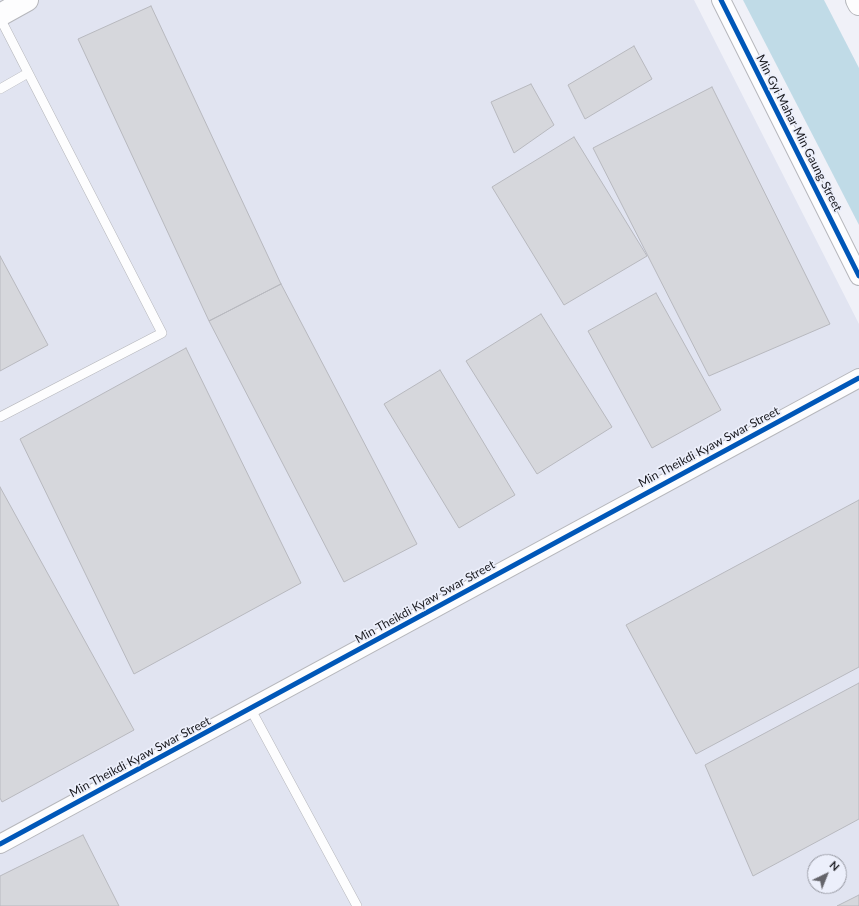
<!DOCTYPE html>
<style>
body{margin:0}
#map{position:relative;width:859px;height:906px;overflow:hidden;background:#f0f1f8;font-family:Lato,sans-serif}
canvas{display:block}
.north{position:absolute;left:807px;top:854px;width:40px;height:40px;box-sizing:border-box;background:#eceffb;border:1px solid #9799a2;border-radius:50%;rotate:43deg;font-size:11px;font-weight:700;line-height:16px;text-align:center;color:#18181d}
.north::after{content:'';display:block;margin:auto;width:14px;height:18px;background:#64646a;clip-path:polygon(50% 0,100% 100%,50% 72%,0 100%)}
</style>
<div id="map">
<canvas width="859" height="906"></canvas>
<div class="north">N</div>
</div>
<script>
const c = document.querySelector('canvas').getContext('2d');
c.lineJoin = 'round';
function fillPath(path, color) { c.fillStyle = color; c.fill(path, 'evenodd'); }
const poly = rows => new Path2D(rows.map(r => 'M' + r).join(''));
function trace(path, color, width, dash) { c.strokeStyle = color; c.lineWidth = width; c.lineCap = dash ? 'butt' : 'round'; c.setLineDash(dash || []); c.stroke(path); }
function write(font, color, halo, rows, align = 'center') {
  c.font = font + ' Lato,sans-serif'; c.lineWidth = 3.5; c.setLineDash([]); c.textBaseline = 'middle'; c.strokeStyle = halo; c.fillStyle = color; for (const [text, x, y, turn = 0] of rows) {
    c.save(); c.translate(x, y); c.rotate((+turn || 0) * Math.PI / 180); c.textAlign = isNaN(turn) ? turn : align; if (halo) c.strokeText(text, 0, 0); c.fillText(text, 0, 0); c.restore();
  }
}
const built = poly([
 [0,0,694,0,859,324,859,906,0,906],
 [815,862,839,862,839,886,815,886]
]);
const water = poly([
 [743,0,824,0,859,68,859,225]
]);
const building = poly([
 [151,6,281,284,209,321,78,39,151,6],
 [634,46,652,79,585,119,568,85,634,46],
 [531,84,554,125,514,153,491,102,531,84],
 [712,87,830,324,709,376,593,148,712,87],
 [574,137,647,256,564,305,492,187,574,137],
 [0,256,48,345,0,371,0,256],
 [281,284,417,544,344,582,209,321,281,284],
 [656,293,721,410,652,448,588,331,656,293],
 [541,314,612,427,537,474,466,361,541,314],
 [186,348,301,583,134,674,20,439,186,348],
 [440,370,515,495,459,528,384,404,440,370],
 [0,487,134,730,2,802,0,798,0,487],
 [859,500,859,667,696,754,626,625,859,500],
 [859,683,859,819,753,876,705,765,859,683],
 [83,835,119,906,0,906,0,876,83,835],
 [859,895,859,906,837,906,859,895]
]);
const service = poly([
 [0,18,162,333,0,417],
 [0,89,28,73],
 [250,708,357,906]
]);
const minor = poly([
 [721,0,859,276],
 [0,844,859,378]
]);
const tertiary = poly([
 [0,15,27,0]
]);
const primary = poly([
 [857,0,859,4]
]);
const cycleway = poly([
 [721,0,859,276],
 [0,844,859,378]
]);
const streetNames = [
 ["Min Gyi Mahar Min Gaung Street",799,133,63],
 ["Min Theikdi Kyaw Swar Street",709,447,-28],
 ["Min Theikdi Kyaw Swar Street",425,602,-29],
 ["Min Theikdi Kyaw Swar Street",140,757,-28]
];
fillPath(built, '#e1e4f1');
fillPath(water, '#c0dbe7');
fillPath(building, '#d6d7dc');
trace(building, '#b8b9bf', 1);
trace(service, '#b6b7bc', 10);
trace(minor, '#b6b7bc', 20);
trace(tertiary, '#b6b7bc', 24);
trace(primary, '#b6b7bc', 24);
trace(service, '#fdfdfe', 9);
trace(minor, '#fdfdfe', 18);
trace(tertiary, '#fdfdfe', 22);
trace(primary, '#fdfdfe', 22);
trace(cycleway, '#0057b8', 5);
write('12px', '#18181d', '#eceffb', streetNames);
</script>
